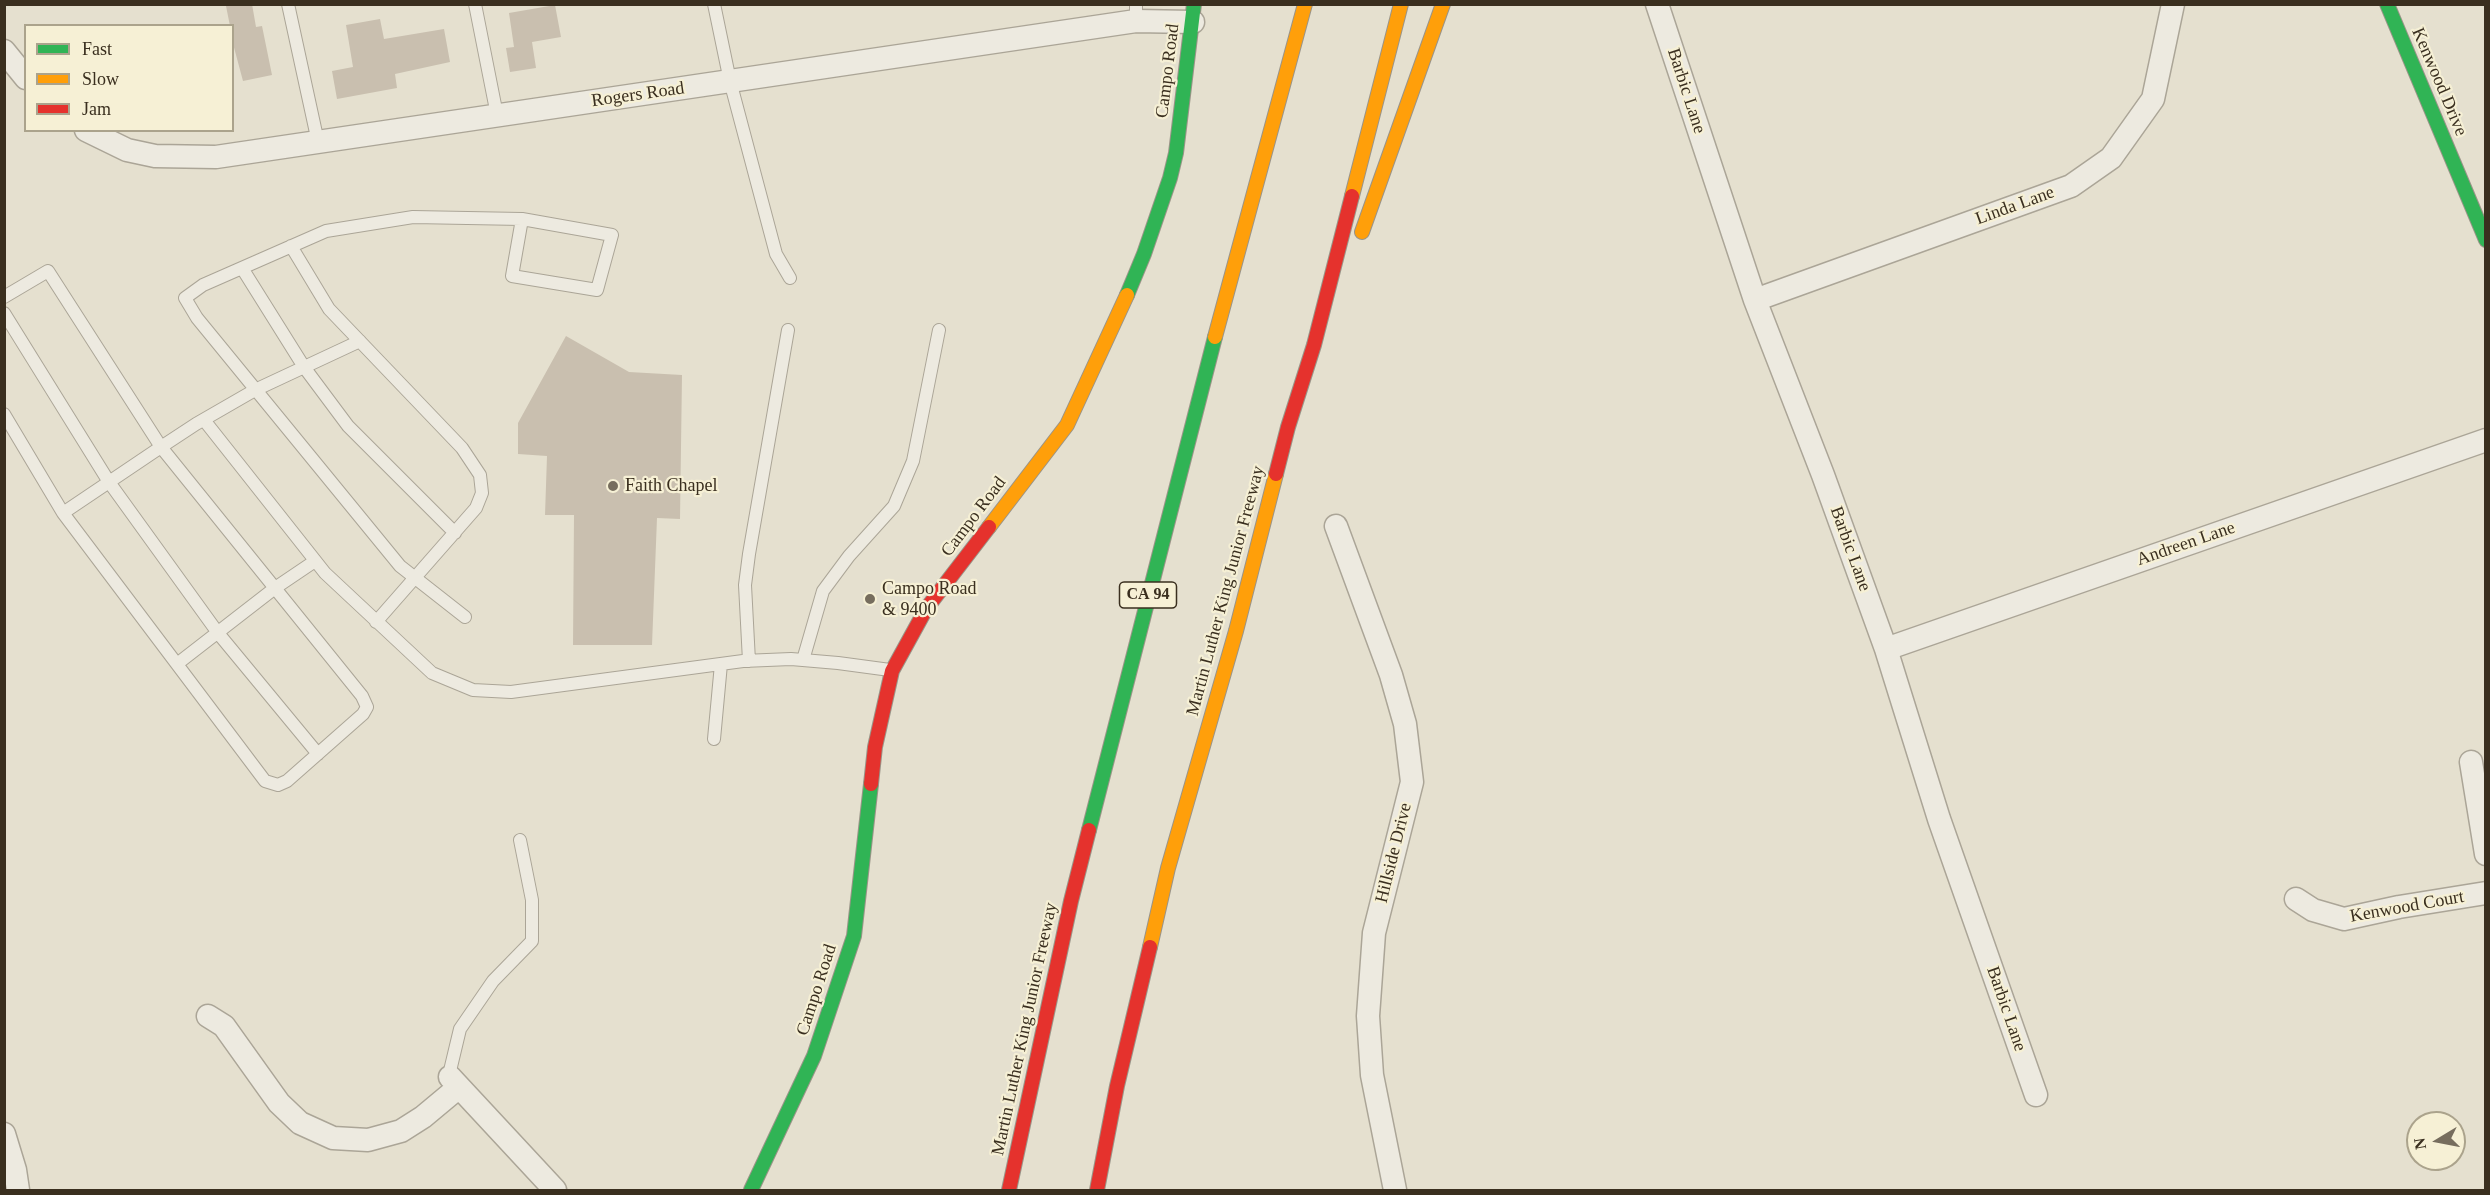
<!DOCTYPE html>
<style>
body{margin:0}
#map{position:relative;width:2490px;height:1195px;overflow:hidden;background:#e5e0cf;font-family:"Times New Roman",serif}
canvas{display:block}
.frame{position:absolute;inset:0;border:6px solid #3a2f1f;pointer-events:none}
.legend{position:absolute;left:24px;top:24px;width:210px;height:108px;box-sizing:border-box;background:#f6f0d5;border:2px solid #aba38c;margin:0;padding:8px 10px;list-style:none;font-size:18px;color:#3a2f1f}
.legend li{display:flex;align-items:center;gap:12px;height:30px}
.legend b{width:30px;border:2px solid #aba38c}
.north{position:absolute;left:2406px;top:1111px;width:60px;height:60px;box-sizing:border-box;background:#f6f0d5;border:2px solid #aba38c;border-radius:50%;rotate:260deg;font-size:16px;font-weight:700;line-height:24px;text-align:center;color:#3a2f1f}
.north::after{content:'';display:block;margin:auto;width:21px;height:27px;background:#766d5d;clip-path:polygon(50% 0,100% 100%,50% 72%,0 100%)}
</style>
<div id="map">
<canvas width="2490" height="1195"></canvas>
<div class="frame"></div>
<ul class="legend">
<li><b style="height:8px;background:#30b455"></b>Fast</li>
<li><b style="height:8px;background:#ff9f0a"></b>Slow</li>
<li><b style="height:8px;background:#e5322d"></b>Jam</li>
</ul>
<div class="north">N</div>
</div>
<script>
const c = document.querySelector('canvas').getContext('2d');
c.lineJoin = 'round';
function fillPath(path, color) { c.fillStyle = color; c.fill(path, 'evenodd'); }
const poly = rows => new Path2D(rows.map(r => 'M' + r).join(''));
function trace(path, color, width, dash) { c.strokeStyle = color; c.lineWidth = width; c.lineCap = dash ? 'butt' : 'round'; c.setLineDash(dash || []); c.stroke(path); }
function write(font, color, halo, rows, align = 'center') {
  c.font = font + ' "Times New Roman",serif'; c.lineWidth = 4.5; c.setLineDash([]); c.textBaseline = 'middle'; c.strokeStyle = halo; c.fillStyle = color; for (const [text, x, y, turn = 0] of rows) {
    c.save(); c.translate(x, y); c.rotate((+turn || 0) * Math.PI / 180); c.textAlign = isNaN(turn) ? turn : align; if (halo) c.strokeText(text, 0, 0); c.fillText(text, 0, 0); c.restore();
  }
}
const building = poly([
 [236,4,252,4,256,27,262,26,272,75,243,81,232,40,232,26,230,26,226,6],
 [555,5,561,37,532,42,536,68,510,72,506,48,514,47,509,13],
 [380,19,384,39,444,29,450,62,395,74,397,88,337,99,332,71,353,67,346,25],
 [566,336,629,372,682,375,680,519,657,518,652,645,573,645,574,515,545,515,547,456,518,454,518,423]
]);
const lane = poly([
 [288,4,318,142],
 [475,4,497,115],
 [714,4,730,81,776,254,790,278],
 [1136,21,1136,4],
 [522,219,612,235,597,290,512,276,522,219],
 [291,246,329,309,462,448,480,475,482,493,476,508,376,622],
 [242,268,304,367,348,426,455,533],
 [4,297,48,271,161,447,362,696,367,707,363,714,287,781,278,785,265,781,63,513,161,447,196,424,255,390,360,341],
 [4,313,109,482,218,633,318,754],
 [4,414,63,513],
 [204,420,325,573,432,673,473,690,511,692,743,661,791,659,838,663,890,670],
 [465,617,400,566,197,318,185,298,203,285,326,231,413,217,522,219],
 [803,660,823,591,849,556,894,506,913,461,939,330],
 [749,661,745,585,749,554,788,330],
 [177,664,275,588,315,561],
 [714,739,721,664],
 [449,1075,460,1029,493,981,532,941,532,900,520,840]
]);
const street = poly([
 [1657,4,1755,300,1823,475,1886,649,1939,819,2036,1095],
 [4,51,26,78],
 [86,130,127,150,155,156,216,157,1136,21,1193,22],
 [1755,300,2071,186,2111,158,2153,99,2173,4],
 [1336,526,1391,675,1405,724,1412,782,1374,933,1368,1016,1372,1075,1395,1190],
 [1886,649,2486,440],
 [2471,762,2486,854],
 [2296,899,2313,910,2344,919,2399,907,2486,893],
 [208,1016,224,1026,279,1103,300,1123,333,1138,368,1140,401,1131,423,1117,459,1087],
 [450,1077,555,1190],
 [4,1134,15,1170,18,1190]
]);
const fast = poly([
 [2387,4,2486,240],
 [1127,295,1144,254,1170,178,1176,153,1194,4],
 [1089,830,1215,337],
 [751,1190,814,1056,854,936,871,784]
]);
const slow = poly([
 [1352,196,1401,4],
 [1362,232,1443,4],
 [1215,337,1305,4],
 [989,527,1067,425,1127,295],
 [1150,947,1168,868,1236,631,1276,474]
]);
const jam = poly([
 [1276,474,1288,427,1314,345,1352,196],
 [871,784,875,747,892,671,926,609,989,527],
 [1009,1190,1071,901,1089,830],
 [1097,1190,1117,1086,1150,947]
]);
const markers = [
 [613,486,6,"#766d5d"],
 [870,599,6,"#766d5d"]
];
const shields = [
 [1148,595,57]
];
const shieldNames = [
 ["CA 94",1148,595]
];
const streetNames = [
 ["Campo Road",1168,71,-83],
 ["Kenwood Drive",2439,82,67],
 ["Barbic Lane",1686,91,72],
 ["Rogers Road",638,95,-8],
 ["Linda Lane",2015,206,-20],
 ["Campo Road",974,517,-53],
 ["Andreen Lane",2186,544,-19],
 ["Barbic Lane",1850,549,70],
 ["Martin Luther King Junior Freeway",1226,591,-75],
 ["Hillside Drive",1394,853,-76],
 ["Kenwood Court",2407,907,-10],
 ["Campo Road",817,990,-72],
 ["Barbic Lane",2006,1009,71],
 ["Martin Luther King Junior Freeway",1025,1029,-78]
];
const poiNames = [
 ["Faith Chapel",625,486],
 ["Campo Road",882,589],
 ["& 9400",882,610]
];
fillPath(building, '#c9bfaf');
trace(lane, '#aba597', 14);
trace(street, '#aba597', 25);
trace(fast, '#9a9488', 16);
trace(slow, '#9a9488', 16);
trace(jam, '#9a9488', 16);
trace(lane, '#edeae0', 12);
trace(street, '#edeae0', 22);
trace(fast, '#30b455', 14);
trace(slow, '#ff9f0a', 14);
trace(jam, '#e5322d', 14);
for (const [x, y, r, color] of markers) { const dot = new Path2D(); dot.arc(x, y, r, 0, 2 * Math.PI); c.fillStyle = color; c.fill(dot); trace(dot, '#f6f0d5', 2); }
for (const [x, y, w] of shields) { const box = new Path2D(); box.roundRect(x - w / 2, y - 13, w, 26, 4.5); c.fillStyle = '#f6f0d5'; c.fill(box); trace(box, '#3a2f1f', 1.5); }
write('bold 16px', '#3a2f1f', null, shieldNames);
write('18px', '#3a2f1f', '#f6f0d5', streetNames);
write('18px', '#3a2f1f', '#f6f0d5', poiNames, 'left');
</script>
